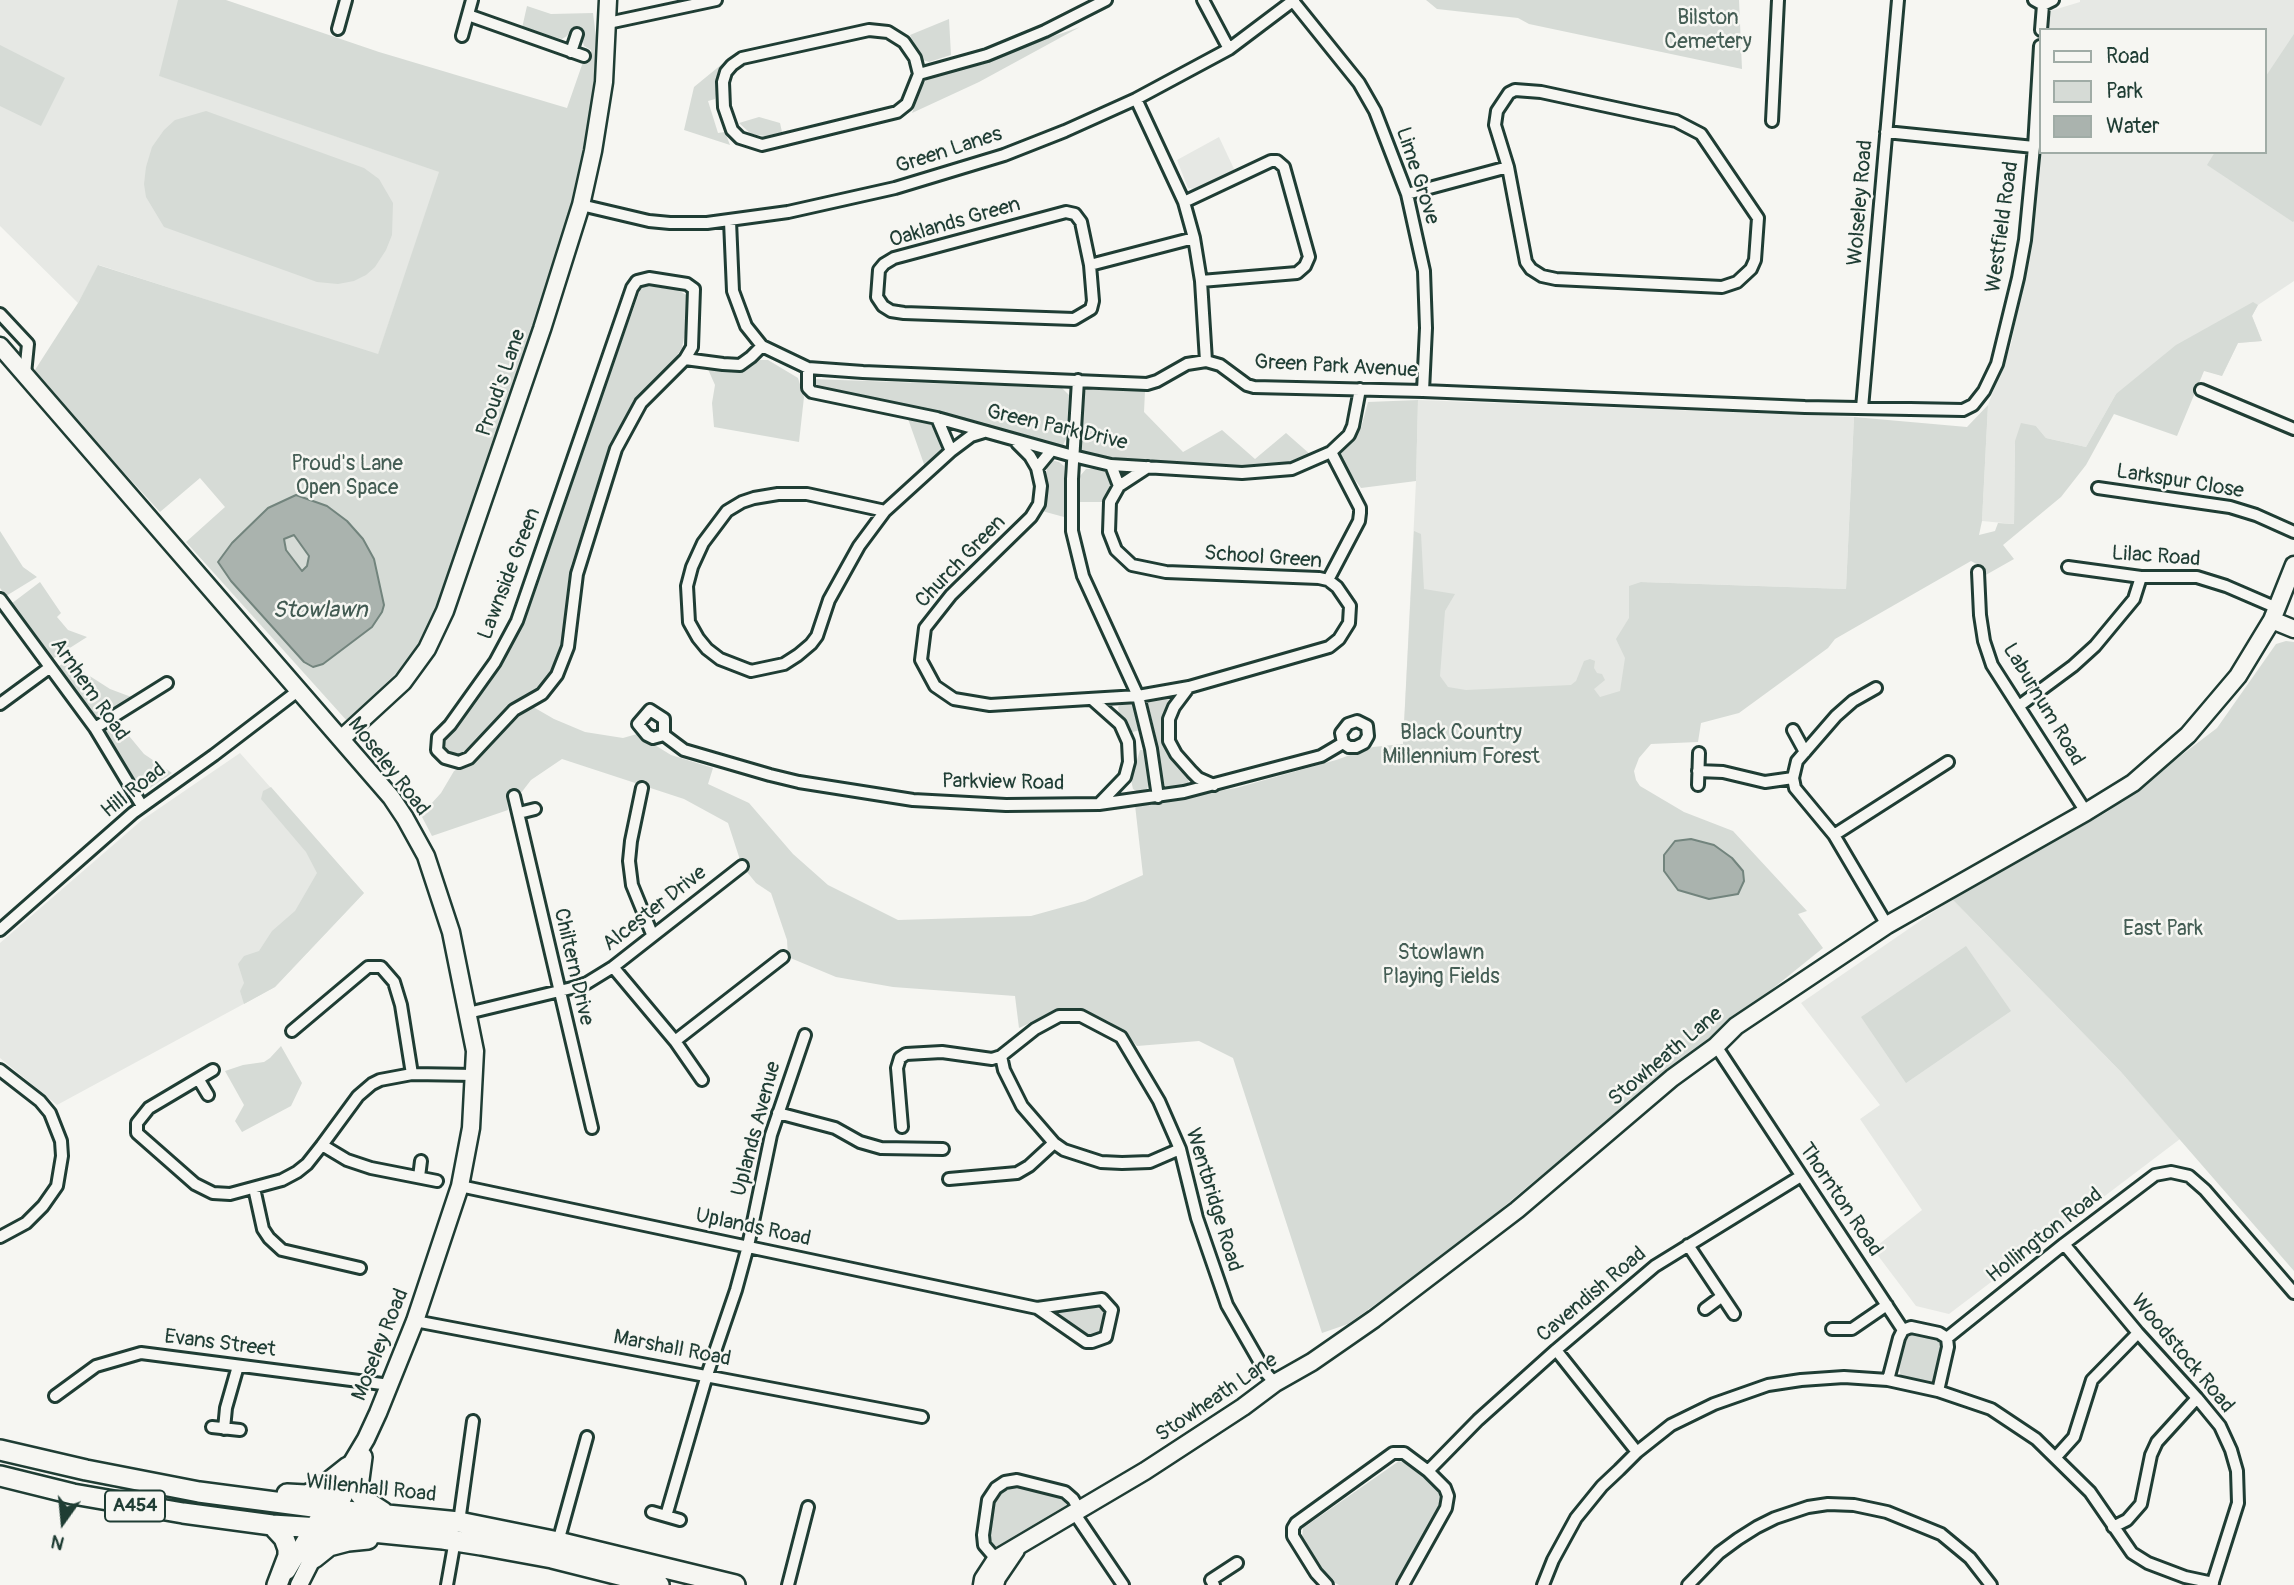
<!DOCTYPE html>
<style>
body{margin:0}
#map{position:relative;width:2294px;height:1585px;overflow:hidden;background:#f6f6f2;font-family:Pangolin,sans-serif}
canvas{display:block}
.legend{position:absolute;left:2039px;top:28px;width:228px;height:126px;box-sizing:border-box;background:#f6f6f2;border:2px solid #a0aca6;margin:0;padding:9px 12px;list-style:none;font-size:21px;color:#1f3d34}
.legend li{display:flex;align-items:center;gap:14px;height:35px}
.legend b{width:35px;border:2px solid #a0aca6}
.north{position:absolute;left:28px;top:1487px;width:70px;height:70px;-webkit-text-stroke:5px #f6f6f2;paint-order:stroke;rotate:195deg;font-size:19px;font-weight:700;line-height:28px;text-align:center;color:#1f3d34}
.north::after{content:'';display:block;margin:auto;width:24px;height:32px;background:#1f3d34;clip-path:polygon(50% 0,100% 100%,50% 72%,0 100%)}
</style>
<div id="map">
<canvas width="2294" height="1585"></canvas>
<ul class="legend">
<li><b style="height:9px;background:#f6f6f2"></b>Road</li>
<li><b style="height:19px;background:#d6dbd6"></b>Park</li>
<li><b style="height:19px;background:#aab3ae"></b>Water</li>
</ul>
<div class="north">N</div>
</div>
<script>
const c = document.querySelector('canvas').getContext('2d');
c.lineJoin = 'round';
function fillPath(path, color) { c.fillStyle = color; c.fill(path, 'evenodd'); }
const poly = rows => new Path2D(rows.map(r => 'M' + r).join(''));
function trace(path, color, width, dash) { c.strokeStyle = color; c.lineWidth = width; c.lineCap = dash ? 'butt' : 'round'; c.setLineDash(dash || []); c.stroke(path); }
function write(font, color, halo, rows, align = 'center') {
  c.font = font + ' Pangolin,sans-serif'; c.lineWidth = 5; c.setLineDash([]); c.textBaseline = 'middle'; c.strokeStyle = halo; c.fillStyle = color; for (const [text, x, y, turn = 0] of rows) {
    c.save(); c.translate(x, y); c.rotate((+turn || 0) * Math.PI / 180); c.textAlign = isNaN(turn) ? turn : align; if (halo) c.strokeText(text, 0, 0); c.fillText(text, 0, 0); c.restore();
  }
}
const built = poly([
 [0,0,182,0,160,76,440,172,378,355,99,265,78,303,0,226],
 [2080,0,2294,0,2294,281,2258,305,2252,316,2262,341,2238,343,2222,376,2204,370,2199,382,2116,394,2086,447,2046,438,2036,426,2015,441,2014,524,1982,521,1988,405,2011,345,2028,255,2040,132,2040,152,2264,152,2264,30,2048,30,2050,11,2080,2],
 [1219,137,1235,171,1194,189,1188,188,1177,160],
 [1418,400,1854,417,1846,589,1641,582,1638,697,1403,744,1416,481],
 [240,753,364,893,275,987,57,1105,0,1058,0,943,142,820],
 [1952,899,2121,1072,2180,1139,1949,1314,1916,1306,1873,1249,1922,1210,1860,1119,1880,1105,1801,1003]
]);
const green = poly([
 [178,0,226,0,379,52,567,108,583,62,588,64,591,50,584,46,581,35,570,31,567,36,562,39,522,28,527,6,551,14,593,13,597,45,590,116,562,243,436,611,408,661,348,722,186,542,225,507,200,478,160,512,33,373,78,303,98,265,378,354,439,172,159,76],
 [1426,0,1739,0,1742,69,1529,24,1518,18,1437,9],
 [949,19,951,55,929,62,922,60,910,35],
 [1080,27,979,82,912,113,922,86,929,77,941,71,996,56],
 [2294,34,2294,221,2293,222,2207,165,2215,152,2264,152,2264,79],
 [0,45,65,78,41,126,0,106],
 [722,64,715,99,708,101,718,133,725,132,730,145,684,130,694,87],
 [206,111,364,168,379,179,393,203,392,235,386,250,375,267,366,275,354,281,338,284,317,282,164,227,146,197,144,184,146,167,152,147,164,130,175,120],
 [759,117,780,123,782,132,765,136,751,134,739,123],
 [648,286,678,290,688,296,690,306,682,348,669,368,633,408,618,429,571,565,561,649,550,675,538,692,498,719,468,750,459,756,452,756,444,751,442,743,443,737,456,728,491,681,516,636,534,592,568,489,641,288],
 [2253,302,2258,305,2252,316,2262,341,2238,343,2222,376,2204,371,2177,436,2114,414,2086,465,2061,497,2003,545,2014,559,1984,576,1984,568,1971,561,1835,639,1828,648,1739,713,1701,723,1698,742,1651,744,1639,758,1634,771,1636,780,1640,786,1684,812,1733,831,1807,911,1798,914,1823,948,1532,1183,1457,1246,1348,1324,1322,1333,1233,1058,1199,1041,1137,1046,1123,1031,1108,1021,1084,1012,1057,1011,1019,1028,1015,996,893,987,836,977,788,957,787,940,771,893,756,883,742,866,728,823,684,799,562,759,531,780,521,793,507,797,508,810,432,836,421,815,441,793,454,771,467,764,528,704,554,719,585,732,623,738,637,734,671,755,713,768,708,784,749,803,793,854,828,885,898,920,1031,916,1085,901,1143,875,1135,805,1236,788,1336,760,1373,747,1403,744,1414,531,1421,534,1424,589,1455,594,1445,611,1440,676,1448,687,1466,690,1571,685,1576,681,1584,661,1590,659,1595,661,1594,668,1597,673,1602,674,1605,680,1594,689,1600,697,1620,691,1625,658,1616,639,1629,618,1629,586,1641,582,1846,589,1854,417,1967,427,1988,405,1982,521,1979,535,1995,531,1998,523,2014,524,2015,441,2021,423,2036,426,2046,438,2086,447,2116,394,2176,345],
 [760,360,768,360,798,378,804,397,799,442,714,427,712,403,715,385,707,367,736,370],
 [812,379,1062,388,1069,395,1066,439,1062,447,1044,444,905,405,815,388,812,384],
 [1088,389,1145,391,1144,412,1183,452,1222,430,1255,459,1286,433,1311,455,1292,464,1238,469,1087,455,1082,452,1079,443,1083,392],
 [1418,400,1416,481,1361,488,1338,457,1361,428,1368,402],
 [907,416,926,422,937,429,942,441,941,452,925,467],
 [1051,460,1059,462,1064,466,1064,517,1042,511,1045,497,1047,463],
 [1086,469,1097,469,1106,472,1110,481,1110,492,1103,502,1078,502,1080,476],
 [0,531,23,567,37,577,6,596,0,588],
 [40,582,61,613,57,617,68,630,87,637,51,660,11,604],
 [2286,641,2294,642,2294,1271,2121,1072,1952,899,2107,812,2217,728,2276,644],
 [74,656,85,673,110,689,134,698,96,722,56,668],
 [1155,697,1166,697,1170,701,1168,713,1169,751,1180,770,1189,777,1188,786,1167,789,1162,782,1156,737,1147,700],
 [1124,701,1134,705,1140,730,1129,733,1119,714,1118,707],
 [115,719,144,754,172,773,150,788,142,789,101,731],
 [1140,750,1145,750,1150,781,1147,789,1138,792,1133,789,1131,780],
 [271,787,364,893,275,987,244,1004,240,991,244,983,238,964,244,956,259,951,272,931,295,911,317,873,306,852,261,799,263,791],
 [1966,946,2011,1011,1906,1083,1861,1017],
 [281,1046,302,1083,291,1106,242,1132,235,1121,244,1105,225,1071,243,1065,264,1062,270,1058],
 [1096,1307,1103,1311,1104,1327,1094,1338,1085,1336,1053,1311],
 [1914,1332,1928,1335,1938,1341,1942,1347,1942,1357,1936,1379,1929,1384,1915,1383,1901,1377,1899,1367,1906,1335],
 [1399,1461,1411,1465,1440,1493,1442,1502,1396,1585,1339,1585,1331,1581,1302,1538,1303,1528],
 [1022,1487,1063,1497,1069,1502,1068,1508,999,1551,990,1545,994,1500,1001,1493,1011,1488]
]);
const water = poly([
 [296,495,327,506,347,521,363,539,374,559,384,605,382,612,372,627,323,664,313,667,304,662,231,581,218,562,232,543,268,508,296,495],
 [294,535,309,556,307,566,302,571,286,550,284,539,294,535],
 [1691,839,1714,845,1732,858,1743,871,1744,881,1738,894,1709,899,1678,890,1664,871,1664,855,1675,841,1691,839]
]);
const street = poly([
 [1203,0,1229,49],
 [2034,0,2043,5,2053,0],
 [1293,1,1359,83,1375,111,1407,194,1424,271,1426,328,1423,391],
 [468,15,584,56],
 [608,23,716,0],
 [338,29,346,0],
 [869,30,888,32,904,42,915,58,919,74,907,104,897,112,762,145,740,138,732,130,724,107,723,82,726,72,732,65,742,58,869,30],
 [2041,30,2043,5],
 [462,36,472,0],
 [571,52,577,34],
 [919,74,987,55,1045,31,1106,0],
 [1136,99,1184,202,1194,238,1201,281,1206,361],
 [1772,121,1778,0],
 [1886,132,2034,147],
 [1407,194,1508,167,1495,125,1497,111,1509,93,1515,90,1541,92,1676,121,1701,134,1758,218,1755,260,1751,269,1737,282,1722,287,1556,279,1542,276,1531,269,1526,262,1508,167],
 [1184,202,1271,161,1277,161,1284,167,1309,257,1305,266,1297,273,1201,281],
 [581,205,649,221,670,223,707,223,788,212,895,188,1004,155,1065,131,1136,99,1229,49,1294,0],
 [730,221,733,291,746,326,762,346,808,368,863,372,1147,384,1157,381,1187,364,1206,361,1220,365,1247,385,1254,387,1423,391,1805,407,1963,410,1973,405,1984,391,1997,364,2018,278,2025,240,2034,147,2040,46],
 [1090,265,1081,222,1075,214,1066,212,894,258,884,264,879,270,877,297,883,306,891,311,904,313,1074,319,1091,309,1093,301,1090,265,1194,238],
 [0,314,28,344,25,374],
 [685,359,692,347,694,289,687,284,649,278,637,281,632,288,517,621,495,662,450,725,438,737,437,750,445,758,459,762,469,758,514,710,542,694,557,675,568,647,577,574,616,449,641,403,685,359,723,364,740,365,751,357,762,346],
 [808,368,808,388,812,392,937,418,1073,456,1111,465,1242,473,1292,469,1331,452,1349,435,1353,426,1360,389],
 [1078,380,1072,479,1072,531,1083,576,1138,696,1151,749,1158,797],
 [2201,390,2294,429],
 [1862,408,1898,0],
 [1017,443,1030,456,1037,468],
 [951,451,971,436,984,432],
 [1051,451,1037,468,1041,486,1039,504,1031,517,951,595,925,628,921,660,935,686,954,699,990,705,1138,696,1189,687,1329,647,1339,639,1349,623,1350,606,1337,587,1328,580,1319,578,1166,572,1132,565,1116,550,1109,532,1110,502,1119,486,1111,465],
 [1119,486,1148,467],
 [2098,488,2230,507,2256,515,2294,532],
 [885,511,807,494,778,494,754,498,742,502,727,511,703,543,692,567,687,586,689,622,698,638,707,649,720,659,751,671,784,664,798,655,811,644,817,636,829,600,859,546,885,511,951,451,937,418],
 [2068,567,2141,577,2197,577,2226,586,2277,608],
 [1978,572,1980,615,1984,641,1992,665,2086,812],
 [1328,580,1359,521,1360,513,1360,508,1331,452],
 [0,599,95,728,142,806],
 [1189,687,1174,707,1169,719,1169,741,1176,754,1192,772,1198,778,1214,785],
 [1876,688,1853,701,1836,716,1797,761,1793,778,1795,788,1834,835,1887,925],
 [1093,700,1120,724,1128,742,1129,762,1125,777,1099,804],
 [0,704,49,668],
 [2019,706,2073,666,2095,646,2134,599,2141,577],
 [95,728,167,683],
 [1793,730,1805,752],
 [664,735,653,738,647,735,638,724,650,710,664,719,664,735,684,750,770,775,799,782,913,800,1006,805,1099,804,1184,792,1321,756,1343,743,1341,733,1348,724,1357,721,1367,726,1368,736,1364,743,1356,747,1349,747,1343,743],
 [1698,771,1723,772,1765,782,1793,778],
 [1698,785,1699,753],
 [642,788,631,841,629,861,632,885,652,934],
 [514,796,592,1128],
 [519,813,535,809],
 [1834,835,1948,762],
 [0,930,133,813,214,755,299,690],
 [613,967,675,1041,702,1080],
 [468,1013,572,988,587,983,613,967,742,866],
 [292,1031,368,967,381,967,394,982,401,1005,412,1074],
 [675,1041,783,957],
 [1716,1046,1903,1330],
 [1001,1056,1035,1029,1059,1016,1081,1016,1121,1037,1159,1101,1180,1149,1197,1218,1227,1305,1266,1373,1275,1383],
 [0,1070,40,1101,50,1113,61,1141,62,1156,57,1186,43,1206,26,1223,0,1237],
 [213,1070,149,1108,137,1123,137,1133,195,1184,213,1193,230,1194,282,1180,297,1172,307,1164,322,1145,358,1096,372,1084,380,1080,412,1074,475,1075],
 [199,1080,208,1095],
 [778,1113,835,1128,860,1142,881,1148,943,1149],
 [902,1127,897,1068,900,1058,906,1054,942,1052,992,1059,1001,1056,1004,1070,1022,1106,1054,1143,1064,1150,1101,1162,1122,1163,1150,1162,1180,1149],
 [322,1145,347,1160,371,1168,437,1181],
 [419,1177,421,1161],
 [949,1179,1017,1173,1029,1166,1054,1143],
 [460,1186,1037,1308,1086,1342,1092,1342,1106,1337,1112,1310,1102,1299,1037,1308],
 [254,1188,263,1229,269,1238,282,1250,360,1268],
 [2064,1244,2138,1333,2197,1398,2220,1426,2231,1450,2237,1471,2238,1503,2212,1585],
 [1688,1245,1734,1314],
 [1705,1309,1721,1297],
 [415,1321,922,1417],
 [1832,1329,1852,1329,1887,1305],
 [1903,1330,1911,1327,1939,1333,1947,1338],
 [1947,1338,2064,1244,2155,1175,2171,1172,2189,1176,2205,1190,2294,1293],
 [1556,1350,1637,1452],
 [1888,1380,1899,1338,1903,1330],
 [1938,1391,1948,1347,1947,1338],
 [55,1396,96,1366,141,1353,390,1385],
 [212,1427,240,1430],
 [224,1429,226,1408,238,1366],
 [2056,1457,2074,1437,2092,1380,2138,1333],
 [1428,1471,1478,1420,1556,1350,1655,1266,1801,1176],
 [652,1512,680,1520],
 [1075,1514,1123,1585],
 [666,1516,707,1375,736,1290,748,1246,771,1135,805,1035],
 [459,1522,473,1421],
 [2113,1527,2127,1520,2141,1504,2151,1455,2157,1442,2197,1398],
 [558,1542,587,1437],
 [996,1559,984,1545,983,1535,988,1500,996,1488,1005,1482,1017,1480,1065,1492,1073,1499,1080,1511],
 [447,1585,455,1540],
 [788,1585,808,1507],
 [1214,1585,1211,1580,1237,1563],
 [1327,1585,1316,1573,1293,1536,1293,1528,1296,1523,1393,1453,1404,1453,1428,1471,1445,1488,1448,1496,1446,1508,1403,1585],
 [1543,1585,1553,1560,1576,1518,1602,1486,1619,1470,1637,1452,1671,1425,1714,1404,1768,1385,1801,1380,1844,1377,1888,1380,1938,1391,1991,1409,2036,1439,2090,1492,2132,1553,2148,1563,2185,1577,2213,1583],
 [1688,1585,1719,1553,1738,1539,1757,1527,1775,1518,1808,1507,1828,1504,1854,1505,1887,1512,1941,1534,1970,1558,1991,1585]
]);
const secondary = poly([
 [0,346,391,797,405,818,426,856,451,932,475,1051,471,1128,460,1186,415,1321,378,1413,366,1439,287,1571],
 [2272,620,2294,629],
 [341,739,403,682,427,649,445,611,542,329,581,205,593,151,604,82,608,0],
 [299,1585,355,1474],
 [982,1585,983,1579,996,1559,1145,1471,1243,1407,1275,1383,1312,1362,1374,1319,1517,1210,1672,1078,1716,1046,1736,1026,1887,925,2086,812,2133,783,2188,735,2238,676,2272,620,2294,565],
 [995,1585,997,1578,1016,1550]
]);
const highway = poly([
 [0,1450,86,1470,199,1492,336,1510,459,1522,558,1542,735,1585],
 [362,1457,358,1487,360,1494,366,1501,383,1512],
 [0,1476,73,1494,183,1513,272,1525,352,1530,443,1539,481,1545,552,1558,659,1585],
 [287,1494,306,1495,319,1490,348,1467],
 [272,1525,284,1538,288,1549,288,1556,277,1585],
 [314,1558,329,1546,348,1541,368,1539]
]);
const shields = [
 [135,1506,60]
];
const shieldNames = [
 ["A454",135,1506]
];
const parkNames = [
 ["Bilston",1708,19],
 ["Cemetery",1708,43],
 ["Proud's Lane",347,465],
 ["Open Space",347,489],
 ["Black Country",1461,734],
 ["Millennium Forest",1461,758],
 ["East Park",2163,930],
 ["Stowlawn",1441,954],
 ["Playing Fields",1441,978]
];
const streetNames = [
 ["Green Lanes",949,151,-18],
 ["Lime Grove",1417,176,72],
 ["Wolseley Road",1861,203,-85],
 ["Oaklands Green",955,223,-16],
 ["Westfield Road",2003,227,-82],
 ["Green Park Avenue",1336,367,3],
 ["Proud's Lane",502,383,-71],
 ["Green Park Drive",1057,428,13],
 ["Larkspur Close",2180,482,9],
 ["Lilac Road",2156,557,4],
 ["School Green",1263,558,4],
 ["Church Green",961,562,-46],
 ["Lawnside Green",510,574,-69],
 ["Arnhem Road",89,690,55],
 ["Laburnum Road",2043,705,59],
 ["Moseley Road",388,767,52],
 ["Parkview Road",1003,783,1],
 ["Hill Road",134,791,-38],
 ["Alcester Drive",655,909,-38],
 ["Chiltern Drive",573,967,77],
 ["Stowheath Lane",1666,1057,-40],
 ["Uplands Avenue",757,1129,-75],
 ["Wentbridge Road",1213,1200,73],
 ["Thornton Road",1840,1200,56],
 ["Uplands Road",753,1228,12],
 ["Hollington Road",2045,1236,-38],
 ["Cavendish Road",1592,1295,-40],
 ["Evans Street",220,1344,7],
 ["Moseley Road",381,1345,-68],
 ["Marshall Road",672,1349,11],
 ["Woodstock Road",2182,1354,50],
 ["Stowheath Lane",1217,1398,-34],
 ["Willenhall Road",371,1489,6]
];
const waterNames = [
 ["Stowlawn",320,611]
];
fillPath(built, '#e6e8e4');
fillPath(green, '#d6dbd6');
fillPath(water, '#aab3ae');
trace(water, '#72847d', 2);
trace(street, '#1f3d34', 16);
trace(secondary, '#1f3d34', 21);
trace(highway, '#1f3d34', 24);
trace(street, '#f6f6f2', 10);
trace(secondary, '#f6f6f2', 16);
trace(highway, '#f6f6f2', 19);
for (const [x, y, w] of shields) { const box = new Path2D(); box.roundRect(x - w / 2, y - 15.5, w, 31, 5); c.fillStyle = '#f6f6f2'; c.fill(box); trace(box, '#1f3d34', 2); }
write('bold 19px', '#1f3d34', null, shieldNames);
write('21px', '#445d54', '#f6f6f2', parkNames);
write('21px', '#1f3d34', '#f6f6f2', streetNames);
write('italic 23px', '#425a52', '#f6f6f2', waterNames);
</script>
